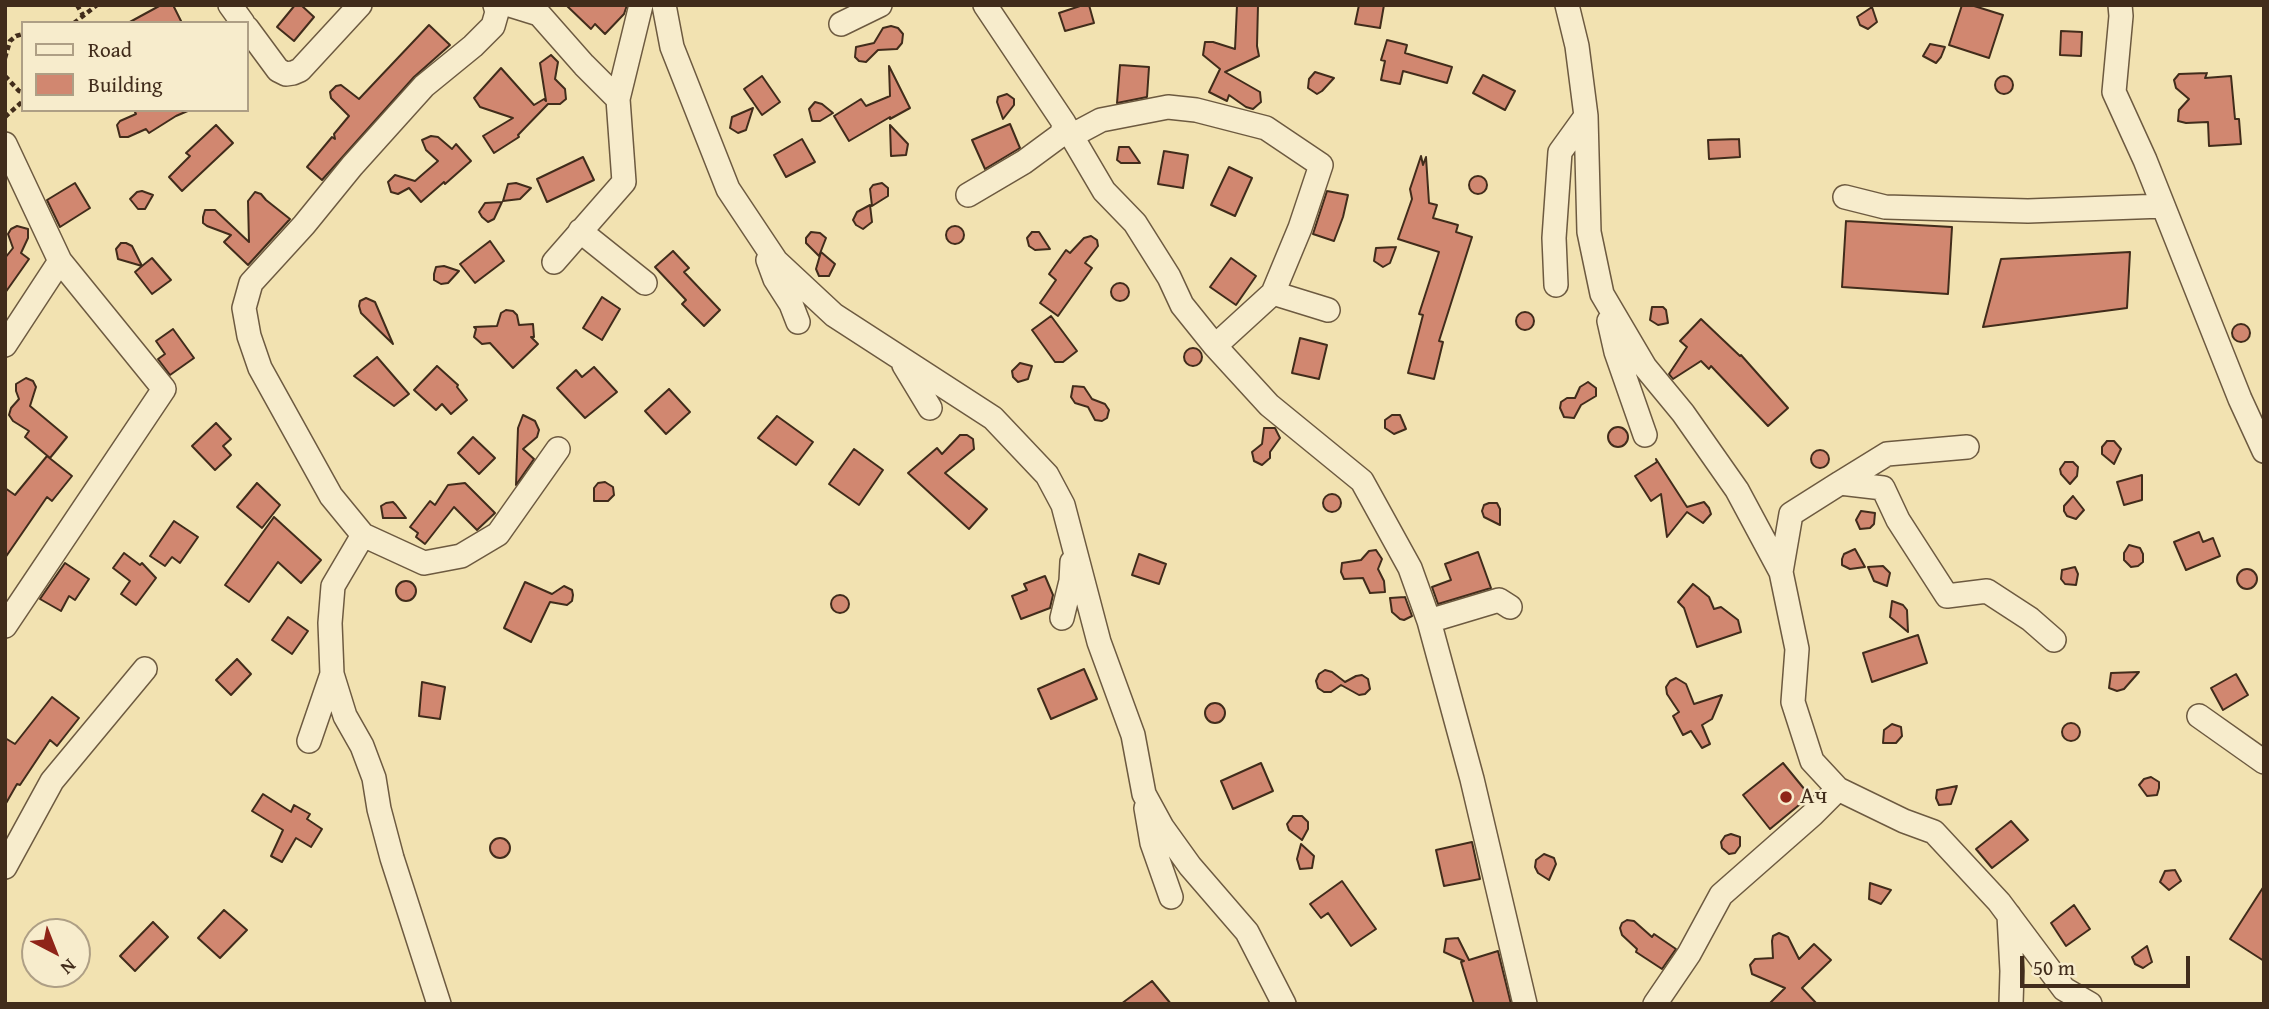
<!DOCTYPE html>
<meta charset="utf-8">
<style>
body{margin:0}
#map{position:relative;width:2269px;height:1009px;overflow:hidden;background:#f2e2b1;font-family:"Gentium Book Plus",serif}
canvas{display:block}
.frame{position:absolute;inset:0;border:7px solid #412c1b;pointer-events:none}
.legend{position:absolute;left:21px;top:21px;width:228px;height:91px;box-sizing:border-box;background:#f7eccc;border:2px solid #ae9f85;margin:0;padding:9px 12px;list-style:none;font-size:21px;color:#412c1b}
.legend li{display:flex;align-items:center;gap:14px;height:35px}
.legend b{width:35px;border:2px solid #ae9f85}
.north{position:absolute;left:21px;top:918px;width:70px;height:70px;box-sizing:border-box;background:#f7eccc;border:2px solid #ae9f85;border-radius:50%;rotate:138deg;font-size:19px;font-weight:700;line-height:28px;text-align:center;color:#412c1b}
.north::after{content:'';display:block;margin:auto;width:24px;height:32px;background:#8f2418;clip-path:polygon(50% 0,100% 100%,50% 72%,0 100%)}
.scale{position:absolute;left:2020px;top:956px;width:170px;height:32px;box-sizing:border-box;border:4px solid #412c1b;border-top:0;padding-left:9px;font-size:21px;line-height:24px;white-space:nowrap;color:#412c1b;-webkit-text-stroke:5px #f7eccc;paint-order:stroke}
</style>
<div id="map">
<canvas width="2269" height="1009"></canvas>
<div class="frame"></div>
<ul class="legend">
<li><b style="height:9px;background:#f7eccc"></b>Road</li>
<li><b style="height:19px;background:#d18770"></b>Building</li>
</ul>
<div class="north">N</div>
<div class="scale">50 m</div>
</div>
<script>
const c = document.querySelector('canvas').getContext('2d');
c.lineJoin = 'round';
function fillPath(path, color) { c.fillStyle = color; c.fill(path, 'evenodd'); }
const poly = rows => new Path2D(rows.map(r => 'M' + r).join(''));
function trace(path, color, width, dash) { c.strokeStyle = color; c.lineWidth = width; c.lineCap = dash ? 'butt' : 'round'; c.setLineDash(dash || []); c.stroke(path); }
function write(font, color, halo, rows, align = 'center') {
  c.font = font + ' "Gentium Book Plus",serif'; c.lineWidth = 5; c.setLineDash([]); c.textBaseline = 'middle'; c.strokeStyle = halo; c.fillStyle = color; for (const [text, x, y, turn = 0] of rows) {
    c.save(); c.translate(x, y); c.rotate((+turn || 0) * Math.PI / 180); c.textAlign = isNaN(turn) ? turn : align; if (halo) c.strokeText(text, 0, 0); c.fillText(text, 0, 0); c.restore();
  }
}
const building = poly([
 [161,5,173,5,182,23,128,23,161,5],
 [295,5,301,5,314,17,294,41,277,27,295,5],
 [566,5,627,5,624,14,605,34,595,24,591,29,566,5],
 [1083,5,1089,5,1094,23,1065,31,1059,13,1083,5],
 [1237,5,1258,5,1257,46,1259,56,1225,72,1260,92,1261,102,1253,109,1246,107,1229,95,1227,101,1209,92,1220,69,1203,55,1205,42,1213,42,1235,49,1237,5],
 [1359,5,1384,5,1380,28,1355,24,1359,5],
 [1962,5,1971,5,2003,15,1989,58,1949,45,1962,5],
 [1872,7,1877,22,1868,29,1860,25,1857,17,1872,7],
 [429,25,450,45,414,77,322,180,307,167,332,137,335,139,334,134,349,116,331,98,330,92,336,86,341,85,359,99,429,25],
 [891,26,898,28,903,34,902,43,897,49,878,50,866,62,859,61,855,57,856,47,874,43,883,28,891,26],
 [2061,31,2082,32,2081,56,2060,55,2061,31],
 [1387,40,1407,45,1405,53,1452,67,1447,83,1403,71,1400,84,1381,80,1385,61,1381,60,1387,40],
 [1930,44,1945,47,1941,57,1936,63,1923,56,1930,44],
 [551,55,558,62,555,79,565,89,566,99,560,104,548,104,518,135,519,137,494,153,483,136,513,118,480,107,474,98,501,68,534,105,544,99,546,101,540,63,551,55],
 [1120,65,1149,67,1147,97,1117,103,1120,65],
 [889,66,910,108,890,119,890,117,849,141,834,116,861,99,866,106,890,96,889,66],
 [1315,72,1334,78,1322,91,1317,94,1308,88,1309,79,1315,72],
 [2207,73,2205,78,2231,76,2235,119,2239,119,2241,144,2209,146,2208,122,2186,123,2178,121,2179,110,2189,99,2176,88,2174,80,2179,74,2207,73],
 [1483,75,1515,91,1505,110,1473,93,1483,75],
 '1995 85a9 9 0 1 1 18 0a9 9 0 1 1-18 0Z',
 [762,76,780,102,762,115,744,89,762,76],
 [1007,94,1014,99,1014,105,1003,119,997,102,998,97,1007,94],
 [815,102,822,104,833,113,820,121,812,121,809,109,815,102],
 [753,108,746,130,738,133,730,128,732,117,753,108],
 [134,110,190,110,176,116,149,133,146,129,128,137,120,137,117,125,120,121,136,114,134,110],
 [1010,124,1020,148,985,169,972,140,1010,124],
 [216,125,233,143,182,191,169,177,190,156,186,153,216,125],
 [890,125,908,144,906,155,891,156,890,125],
 [431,136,438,137,452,149,456,144,471,161,445,184,444,182,421,202,409,188,398,194,391,192,388,182,395,175,415,181,438,161,426,150,422,140,431,136],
 [802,139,815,162,786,177,774,155,802,139],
 [1739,139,1740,157,1709,159,1708,140,1739,139],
 [1119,147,1129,147,1140,163,1121,163,1117,160,1119,147],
 [1164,151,1188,155,1183,188,1158,184,1164,151],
 [1421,156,1423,165,1426,157,1429,203,1437,205,1433,218,1458,225,1456,232,1472,237,1439,341,1443,342,1434,379,1408,373,1423,315,1419,314,1439,252,1398,239,1412,199,1410,189,1421,156],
 [583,157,594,180,547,202,537,179,583,157],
 [1229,167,1252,178,1235,216,1211,205,1229,167],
 '1469 185a9 9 0 1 1 18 0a9 9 0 1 1-18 0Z',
 [75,183,90,208,60,227,47,200,75,183],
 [516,183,531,188,520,199,503,201,508,184,516,183],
 [882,183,888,188,888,196,872,206,870,189,873,185,882,183],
 [142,191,153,195,145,209,138,209,130,199,137,192,142,191],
 [1327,191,1348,195,1343,217,1334,241,1313,234,1327,191],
 [255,192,261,194,266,200,290,219,248,265,224,242,231,235,207,226,203,223,203,217,205,210,215,210,249,242,248,201,255,192],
 [502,202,494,219,488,222,482,217,479,212,485,203,502,202],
 [870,205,872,222,863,229,856,225,853,220,857,212,870,205],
 [1846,221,1952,227,1948,294,1842,287,1846,221],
 '946 235a9 9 0 1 1 18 0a9 9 0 1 1-18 0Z',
 [17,226,28,229,28,238,21,253,29,259,5,293,5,258,13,248,8,234,11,229,17,226],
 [811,232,820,233,826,238,819,256,806,243,806,238,811,232],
 [1032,232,1039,232,1050,249,1035,250,1029,246,1027,238,1032,232],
 [1091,236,1097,240,1098,246,1085,263,1092,268,1058,316,1040,303,1056,280,1049,274,1066,250,1070,253,1084,238,1091,236],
 [490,241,504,261,475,283,460,264,490,241],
 [121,243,126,243,132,246,142,266,152,258,171,280,152,294,135,272,142,266,118,259,116,249,121,243],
 [1396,247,1390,263,1383,267,1374,261,1376,248,1396,247],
 [673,251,689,268,684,272,720,310,704,326,682,304,686,300,655,267,673,251],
 [821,252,835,264,829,276,819,276,816,269,821,252],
 [2130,252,2127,308,1983,327,2001,259,2130,252],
 [1231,258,1256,276,1236,305,1210,287,1231,258],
 [444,266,459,271,448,283,441,284,434,280,434,274,436,267,444,266],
 '1111 292a9 9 0 1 1 18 0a9 9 0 1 1-18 0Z',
 [602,297,620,309,602,340,583,328,602,297],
 [366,298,375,302,393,344,361,313,359,306,360,301,366,298],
 [1652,307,1663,307,1666,310,1668,323,1658,325,1650,320,1652,307],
 [506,310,513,311,517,315,519,325,533,324,534,337,531,337,538,344,513,368,490,343,482,344,474,337,476,329,474,327,497,326,501,313,506,310],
 '1516 321a9 9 0 1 1 18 0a9 9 0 1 1-18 0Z',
 [1051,316,1077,351,1063,362,1055,362,1032,330,1051,316],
 [1701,319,1740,356,1741,355,1788,408,1768,426,1711,366,1709,369,1701,361,1673,379,1669,374,1687,347,1680,341,1701,319],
 '2232 333a9 9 0 1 1 18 0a9 9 0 1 1-18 0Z',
 [173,329,194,358,170,375,158,359,165,354,156,341,173,329],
 [1300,338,1327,345,1319,379,1292,373,1300,338],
 '1184 357a9 9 0 1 1 18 0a9 9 0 1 1-18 0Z',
 [377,357,409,394,394,406,354,376,377,357],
 [1020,363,1032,366,1028,379,1018,382,1013,377,1012,371,1020,363],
 [437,366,458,385,457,387,467,400,451,414,442,404,436,410,414,390,437,366],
 [594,367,617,392,585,418,557,388,576,370,582,377,594,367],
 [26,378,33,381,36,387,30,406,67,437,50,458,25,437,29,431,13,421,9,415,11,408,19,399,16,391,16,384,26,378],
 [1588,382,1596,388,1596,396,1581,405,1574,418,1564,417,1560,408,1561,402,1567,398,1575,398,1580,387,1588,382],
 [1073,386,1084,387,1092,399,1105,404,1109,410,1107,418,1102,421,1095,420,1088,407,1075,403,1071,397,1073,386],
 [669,389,690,412,666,434,645,411,669,389],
 [523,415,535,421,539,430,537,437,523,449,534,459,516,485,518,428,523,415],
 [1392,415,1400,415,1406,429,1394,434,1385,428,1385,420,1392,415],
 [777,416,813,442,796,465,758,438,777,416],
 [216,423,231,439,223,446,231,455,215,470,192,446,216,423],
 '1608 437a10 10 0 1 1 20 0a10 10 0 1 1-20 0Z',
 [1264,428,1275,428,1280,438,1270,452,1270,458,1262,465,1254,461,1252,452,1262,444,1264,428],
 [960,435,967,435,973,439,974,449,945,473,987,509,969,529,908,473,937,448,942,454,960,435],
 [473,437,495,458,479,474,458,453,473,437],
 [2107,441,2114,441,2121,449,2114,464,2102,454,2102,447,2107,441],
 [854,449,883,470,859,505,829,484,854,449],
 '1811 459a9 9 0 1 1 18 0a9 9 0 1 1-18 0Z',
 [47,456,72,476,52,501,47,497,5,558,5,488,15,495,47,456],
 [1656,459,1687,507,1704,502,1709,508,1711,514,1703,523,1687,512,1667,537,1661,494,1651,501,1635,476,1657,462,1656,459],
 [2065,462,2073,462,2078,467,2077,476,2070,484,2061,474,2060,469,2065,462],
 [2142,475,2142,500,2124,505,2117,482,2142,475],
 [605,482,613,487,614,495,608,501,594,501,594,488,598,483,605,482],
 [257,483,280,505,262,528,237,507,257,483],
 [465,483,495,513,477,530,454,507,425,544,416,537,418,533,410,527,430,501,435,505,448,485,465,483],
 '1323 503a9 9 0 1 1 18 0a9 9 0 1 1-18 0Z',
 [2073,496,2084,510,2076,519,2067,516,2064,511,2064,506,2073,496],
 [393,502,396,505,406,518,383,518,381,506,386,503,393,502],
 [1489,503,1497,503,1500,509,1500,525,1484,517,1482,511,1484,505,1489,503],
 [1861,511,1875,513,1874,524,1870,528,1860,529,1856,520,1861,511],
 [274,517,321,560,301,583,278,562,249,602,225,585,274,517],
 [174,521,198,537,180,563,172,557,165,566,150,556,174,521],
 [2199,532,2203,542,2213,538,2220,556,2186,570,2174,542,2199,532],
 [2129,545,2140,548,2143,554,2143,562,2138,566,2131,567,2124,560,2124,553,2129,545],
 [1855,549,1865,567,1850,569,1842,565,1842,559,1844,554,1855,549],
 [1376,550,1382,559,1378,569,1384,581,1385,592,1370,593,1363,578,1344,579,1341,572,1342,563,1361,560,1369,551,1376,550],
 [1478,552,1491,588,1438,604,1432,587,1451,580,1445,564,1478,552],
 [124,553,140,565,142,563,156,578,136,605,121,594,130,581,113,568,124,553],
 [1139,554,1166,564,1159,584,1132,575,1139,554],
 [65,563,89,579,75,600,69,596,61,611,40,599,65,563],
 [1883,566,1890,573,1887,586,1874,581,1868,567,1883,566],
 [2075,567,2078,574,2076,585,2065,584,2061,579,2062,570,2075,567],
 '2237 579a10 10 0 1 1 20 0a10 10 0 1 1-20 0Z',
 [1045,576,1053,595,1050,608,1021,619,1012,596,1027,590,1024,584,1045,576],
 '396 591a10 10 0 1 1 20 0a10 10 0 1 1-20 0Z',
 [525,582,552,594,564,586,572,590,573,595,572,601,567,605,550,602,531,642,504,628,525,582],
 [1693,584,1709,597,1714,609,1721,607,1738,620,1741,632,1697,647,1684,608,1678,602,1693,584],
 '831 604a9 9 0 1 1 18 0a9 9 0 1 1-18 0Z',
 [1405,597,1412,616,1404,620,1400,619,1392,612,1390,598,1405,597],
 [1892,601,1903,605,1907,610,1908,632,1890,617,1892,601],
 [288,617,308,631,292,654,272,640,288,617],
 [1918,635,1927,663,1872,682,1863,653,1918,635],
 [237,659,251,674,231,695,216,680,237,659],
 [1084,669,1097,699,1051,719,1038,689,1084,669],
 [1325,670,1332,672,1345,682,1356,676,1362,675,1368,679,1370,689,1365,694,1359,695,1341,685,1331,692,1324,692,1318,688,1316,681,1319,674,1325,670],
 [2139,672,2124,689,2117,691,2109,688,2111,673,2139,672],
 [2236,674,2248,695,2223,710,2211,688,2236,674],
 [1676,678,1686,684,1694,704,1722,695,1712,719,1702,725,1710,744,1702,748,1691,731,1683,735,1673,716,1679,712,1667,694,1666,687,1670,681,1676,678],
 [422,682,445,687,440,719,419,716,422,682],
 [52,697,79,718,57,746,50,740,20,785,17,784,5,805,5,738,15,744,52,697],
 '1205 713a10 10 0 1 1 20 0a10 10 0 1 1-20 0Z',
 '2062 732a9 9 0 1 1 18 0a9 9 0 1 1-18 0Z',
 [1892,724,1901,727,1902,736,1896,743,1883,743,1884,730,1892,724],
 [1261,763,1273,791,1233,809,1221,781,1261,763],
 [1783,763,1810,796,1770,829,1743,795,1783,763],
 [2151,777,2159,782,2159,788,2157,795,2147,796,2139,785,2144,779,2151,777],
 [1957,786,1951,804,1939,805,1936,798,1937,790,1957,786],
 [263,794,291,812,294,805,310,814,307,819,322,829,311,847,296,838,282,862,271,856,283,830,252,811,263,794],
 [1293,816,1302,816,1308,822,1308,829,1302,840,1289,830,1287,824,1293,816],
 [2011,821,2028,840,1992,868,1976,849,2011,821],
 [1731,834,1740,837,1740,846,1735,853,1729,854,1722,848,1721,842,1725,836,1731,834],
 '490 848a10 10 0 1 1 20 0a10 10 0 1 1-20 0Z',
 [1472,842,1480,879,1444,886,1436,850,1472,842],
 [1301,844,1314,856,1312,868,1300,869,1297,859,1301,844],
 [1544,854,1554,858,1556,864,1549,880,1538,873,1535,867,1536,860,1544,854],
 [2175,870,2181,881,2169,890,2160,882,2165,871,2175,870],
 [1342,881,1376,929,1351,946,1328,913,1321,918,1310,904,1342,881],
 [1870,883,1891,890,1881,904,1869,899,1870,883],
 [2264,886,2264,961,2230,939,2264,886],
 [2074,905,2090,929,2066,946,2051,923,2074,905],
 [224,910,247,930,220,958,198,938,224,910],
 [1627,920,1634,921,1652,937,1654,934,1676,949,1662,969,1636,952,1637,949,1622,935,1620,928,1622,923,1627,920],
 [153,922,168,937,135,971,120,956,153,922],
 [1779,933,1788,937,1799,959,1814,944,1831,960,1802,988,1817,1004,1769,1004,1785,988,1752,974,1750,965,1755,959,1773,958,1772,941,1773,936,1779,933],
 [1458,938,1469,960,1498,951,1511,1004,1474,1004,1461,962,1464,961,1444,952,1446,939,1458,938],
 [2147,946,2152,962,2143,968,2135,964,2132,957,2147,946],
 [1152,981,1171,1004,1121,1004,1152,981]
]);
const path = poly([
 [77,5,83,15],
 [74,23,97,5],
 [5,58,10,41,16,36,23,34],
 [5,76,19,91,23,92],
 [5,117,23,101]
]);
const street = poly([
 [230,5,243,23],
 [510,5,539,14,584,65,618,99,641,5],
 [664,5,672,47,728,189,776,261,834,315,993,418,1047,475,1063,505,1099,642,1133,735,1144,794,1162,827,1190,866,1247,932,1284,1004],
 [985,5,1064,123,1104,191,1135,223,1169,277,1182,305,1215,346,1269,405,1362,481,1410,568,1429,621,1472,779,1525,1004],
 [1567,5,1577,46,1586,116,1589,232,1602,294,1645,367,1683,413,1737,490,1781,572,1797,649,1793,702,1812,761,1838,789],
 [2120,5,2121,16,2114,92,2145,160,2240,399,2264,451],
 [841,24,880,5],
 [247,28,278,70,286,74,293,73,300,70,360,5],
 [1071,136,1101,120,1168,107,1196,110,1266,128,1321,165,1300,228,1273,293,1215,346],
 [5,144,60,261,164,389,5,626],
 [968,195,1024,162,1062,134,1064,123],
 [1845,197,1885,207,2028,211,2163,206],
 [580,231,645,283],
 [768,260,775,279,791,304,798,322],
 [554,262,624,182,618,99],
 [1556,285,1554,238,1560,152,1586,116],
 [1273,293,1328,310],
 [1609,321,1616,352,1645,435],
 [5,345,60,261],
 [904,365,930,408],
 [1840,483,1887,454,1967,447],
 [363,535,424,563,461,556,498,534,558,449],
 [1781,572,1791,514,1840,483,1883,488,1898,520,1947,596,1987,591,2030,619,2054,640],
 [1062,618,1071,581,1072,562],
 [1429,621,1499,600,1510,607],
 [2199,716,2264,762],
 [309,741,332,674],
 [1146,808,1152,843,1171,897],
 [5,867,52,781,145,669],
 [2009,915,2012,971,2011,1004],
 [439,1004,392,858,379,809,374,778,362,746,345,716,332,674,330,623,333,586,363,535,331,496,260,368,249,336,244,308,251,283,304,225,352,166,424,86,473,46,493,26,497,12,495,5],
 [1655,1004,1689,954,1721,895,1812,815,1838,789,1904,821,1934,832,1999,902,2064,989,2090,1004]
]);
const markers = [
 [1786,797,7,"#8f2418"]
];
const poiNames = [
 ["Ач",1800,797]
];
fillPath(building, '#d18770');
trace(building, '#412c1b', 2);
trace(street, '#6d5a40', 26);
trace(path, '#412c1b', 4.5, [5, 3.5]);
trace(street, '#f7eccc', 23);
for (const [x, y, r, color] of markers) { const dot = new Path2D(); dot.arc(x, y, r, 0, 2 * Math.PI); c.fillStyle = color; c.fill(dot); trace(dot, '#f7eccc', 2.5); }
write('24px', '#412c1b', '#f7eccc', poiNames, 'left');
</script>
